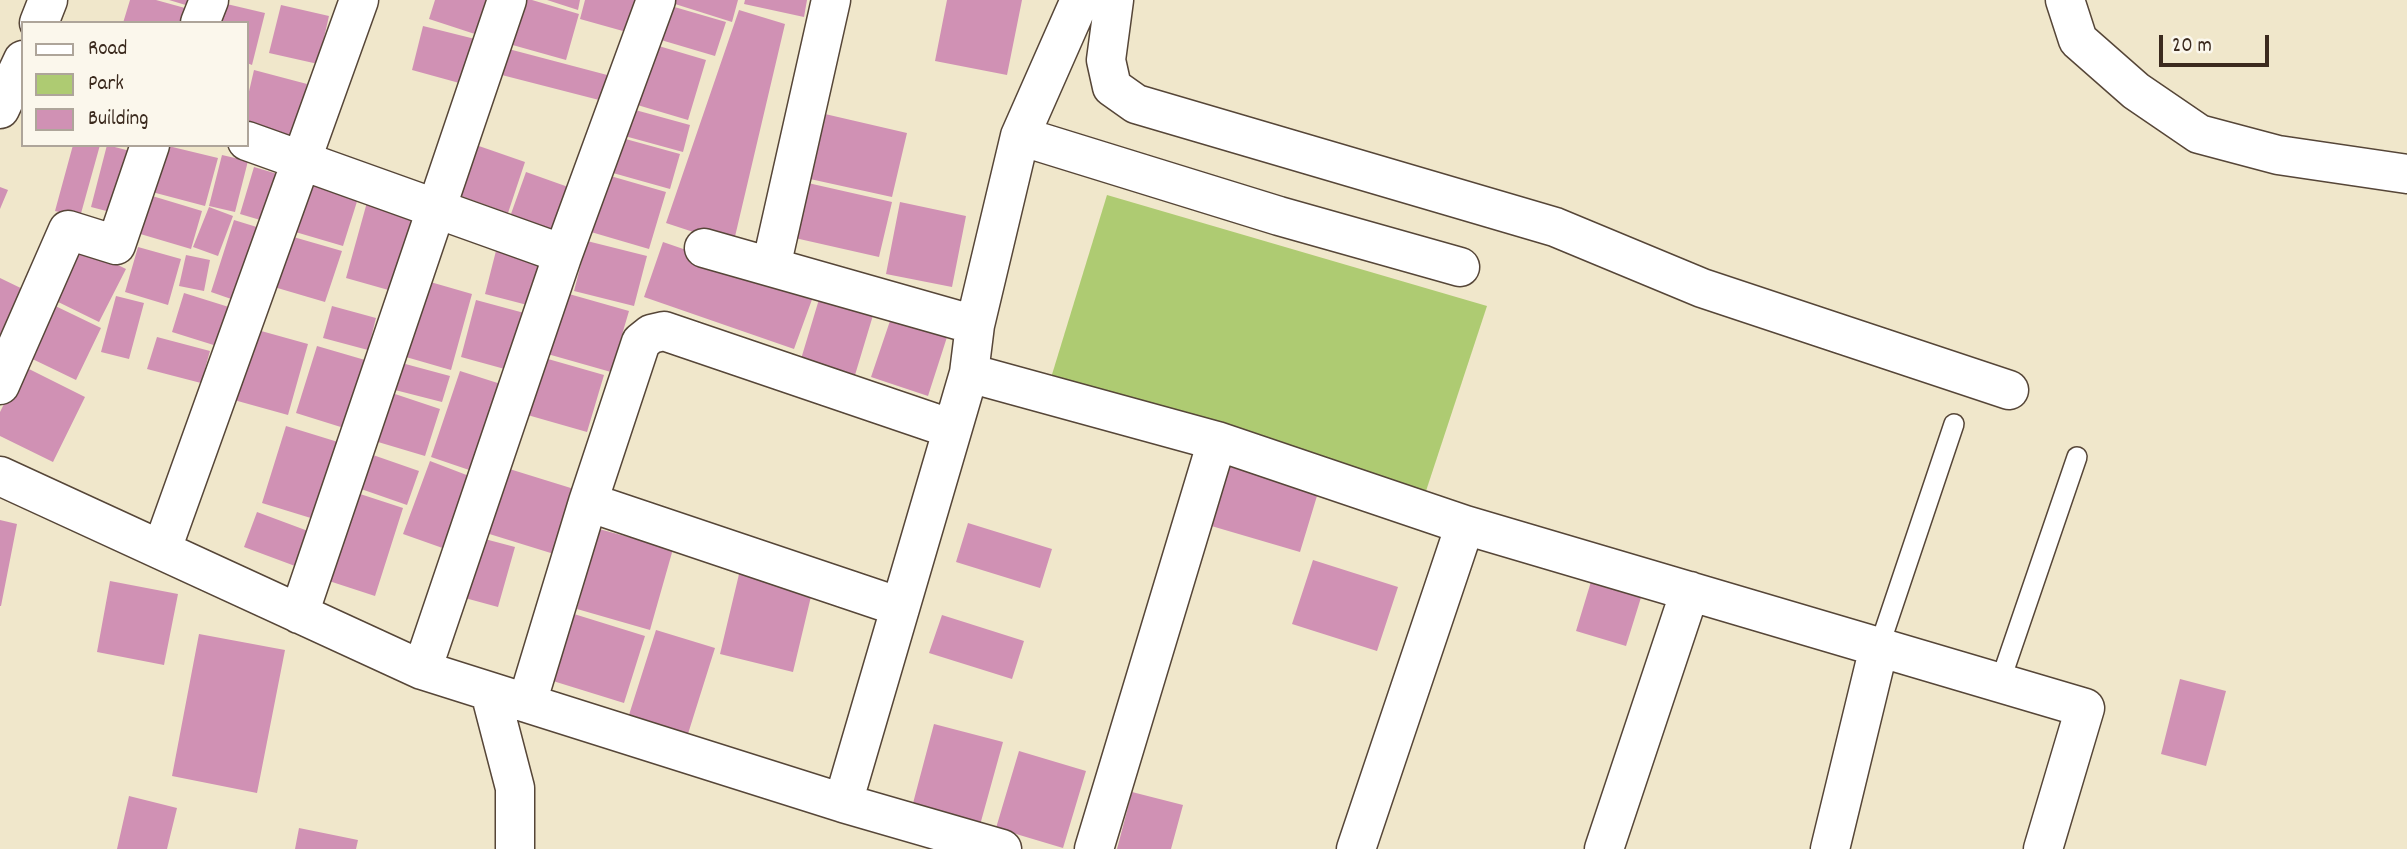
<!DOCTYPE html>
<style>
body{margin:0}
#map{position:relative;width:2407px;height:849px;overflow:hidden;background:#f0e7cb;font-family:Dekko,sans-serif}
canvas{display:block}
.legend{position:absolute;left:21px;top:21px;width:228px;height:126px;box-sizing:border-box;background:#fbf7ec;border:2px solid #aea59a;margin:0;padding:9px 12px;list-style:none;font-size:21px;color:#3b2a1e}
.legend li{display:flex;align-items:center;gap:14px;height:35px}
.legend b{width:35px;border:2px solid #aea59a}
.scale{position:absolute;left:2159px;top:35px;width:110px;height:32px;box-sizing:border-box;border:4px solid #3b2a1e;border-top:0;padding-left:9px;font-size:21px;line-height:24px;white-space:nowrap;color:#3b2a1e;-webkit-text-stroke:5px #fbf7ec;paint-order:stroke}
</style>
<div id="map">
<canvas width="2407" height="849"></canvas>
<ul class="legend">
<li><b style="height:9px;background:#fff"></b>Road</li>
<li><b style="height:19px;background:#aecb72"></b>Park</li>
<li><b style="height:19px;background:#d091b4"></b>Building</li>
</ul>
<div class="scale">20 m</div>
</div>
<script>
const c = document.querySelector('canvas').getContext('2d');
c.lineJoin = 'round';
function fillPath(path, color) { c.fillStyle = color; c.fill(path, 'evenodd'); }
const poly = rows => new Path2D(rows.map(r => 'M' + r).join(''));
function trace(path, color, width, dash) { c.strokeStyle = color; c.lineWidth = width; c.lineCap = dash ? 'butt' : 'round'; c.setLineDash(dash || []); c.stroke(path); }
const green = poly([
 [1107,195,1487,306,1426,491,1050,381]
]);
const building = poly([
 [130,0,156,0,185,8,181,23,123,23],
 [169,0,190,0,189,6],
 [435,0,492,0,481,36,429,19],
 [522,0,532,0,579,14,566,60,509,44],
 [547,0,580,0,578,10],
 [585,0,640,0,630,33,580,19],
 [676,0,738,0,732,22,675,4],
 [745,0,807,0,804,17,744,4],
 [947,0,1022,0,1007,75,935,61],
 [214,1,265,13,252,65,247,63,247,23,209,23],
 [281,5,329,16,318,64,269,53],
 [671,6,726,22,715,56,661,40],
 [739,10,785,24,733,245,666,223],
 [423,26,475,39,463,84,412,70],
 [652,44,706,60,688,120,634,104],
 [501,47,611,76,603,101,494,73],
 [254,70,307,84,292,139,247,127,247,100],
 [628,108,690,125,683,152,621,135],
 [825,114,907,133,892,197,810,179],
 [622,138,680,154,670,189,613,173],
 [73,145,100,145,80,217,55,211],
 [107,145,134,152,118,214,91,207],
 [164,145,218,158,205,206,152,192],
 [476,145,525,162,508,213,458,195],
 [222,155,248,161,235,212,209,206],
 [254,167,281,175,267,222,240,214],
 [526,172,571,188,551,241,507,225],
 [607,175,666,192,649,249,591,232],
 [308,176,360,192,343,246,292,231],
 [808,183,892,202,879,257,795,238],
 [0,187,8,190,0,209],
 [149,195,202,211,191,249,137,233],
 [369,195,415,208,392,291,346,278],
 [900,202,966,216,952,287,886,274],
 [209,207,233,216,218,256,193,247],
 [234,220,260,228,237,301,211,292],
 [290,236,342,251,325,302,274,287],
 [587,241,647,256,634,306,574,291],
 [72,242,126,269,99,322,46,296],
 [663,242,814,294,794,349,644,297],
 [498,243,548,256,535,307,485,294],
 [138,247,181,259,168,305,125,292],
 [186,255,210,260,204,291,179,286],
 [0,278,31,293,0,341],
 [420,279,472,294,451,370,399,355],
 [562,292,629,311,611,372,544,353],
 [184,293,232,308,220,347,172,332],
 [116,296,144,303,129,359,101,352],
 [820,296,874,312,855,375,801,359],
 [476,300,528,314,512,371,461,357],
 [45,301,101,328,76,380,20,353],
 [332,306,376,318,368,350,323,338],
 [892,315,948,334,928,396,871,377],
 [254,329,308,344,288,415,234,400],
 [157,337,210,351,201,383,147,369],
 [317,346,365,360,344,428,296,413],
 [541,357,604,375,587,432,524,414],
 [398,362,450,376,442,402,391,389],
 [23,366,85,397,53,462,0,436,0,412],
 [460,371,507,386,478,473,431,457],
 [383,390,440,409,425,456,368,439],
 [286,426,338,442,314,519,262,503],
 [373,455,419,471,407,505,361,489],
 [1227,459,1320,486,1300,552,1208,525],
 [430,461,477,479,451,551,403,534],
 [503,467,574,489,554,554,483,532],
 [354,492,403,508,375,596,326,580],
 [257,512,308,531,295,566,244,547],
 [0,520,17,524,1,606,0,606],
 [968,523,1052,549,1040,588,956,562],
 [599,529,673,549,650,630,577,609],
 [481,538,515,547,498,607,465,598],
 [1313,560,1398,587,1377,651,1292,624],
 [740,570,813,588,793,672,720,654],
 [1593,575,1643,591,1626,646,1576,631],
 [110,581,178,594,164,665,97,652],
 [574,614,645,636,624,703,553,681],
 [942,615,1024,641,1012,679,929,653],
 [656,630,715,648,687,737,628,718],
 [199,634,285,650,257,793,172,776],
 [2180,679,2226,691,2206,766,2161,754],
 [934,724,1003,742,980,825,912,807],
 [1019,751,1086,771,1063,848,996,828],
 [1132,792,1183,805,1171,849,1117,849],
 [129,796,177,808,167,849,117,849],
 [299,828,358,840,356,849,295,849]
]);
const lane = poly([
 [1879,647,1954,424],
 [2000,682,2077,457]
]);
const street = poly([
 [1114,0,1106,60,1112,87,1136,104,1555,227,1702,288,2009,390],
 [2065,0,2078,40,2136,91,2199,134,2278,155,2407,174],
 [39,23,48,0],
 [200,23,209,0],
 [0,109,23,60],
 [1020,136,1279,216,1460,267],
 [247,141,563,254],
 [704,248,975,325],
 [771,267,831,0],
 [969,373,1217,441,1094,849],
 [0,385,68,230,116,245,150,145],
 [1217,441,1465,525,1356,849],
 [0,476,422,670,843,803,1002,849],
 [588,502,900,607],
 [1465,525,2085,708,2043,849],
 [162,549,359,0],
 [299,614,507,0],
 [422,670,563,254,656,0],
 [490,692,515,788,515,849],
 [527,703,588,502,641,342,651,334,664,331,952,429],
 [843,803,969,373,975,325,1020,136,1080,0],
 [1604,849,1690,591],
 [1830,849,1879,647]
]);
fillPath(green, '#aecb72');
fillPath(building, '#d091b4');
trace(lane, '#564638', 22);
trace(street, '#564638', 41);
trace(lane, '#fff', 19);
trace(street, '#fff', 38);
</script>
